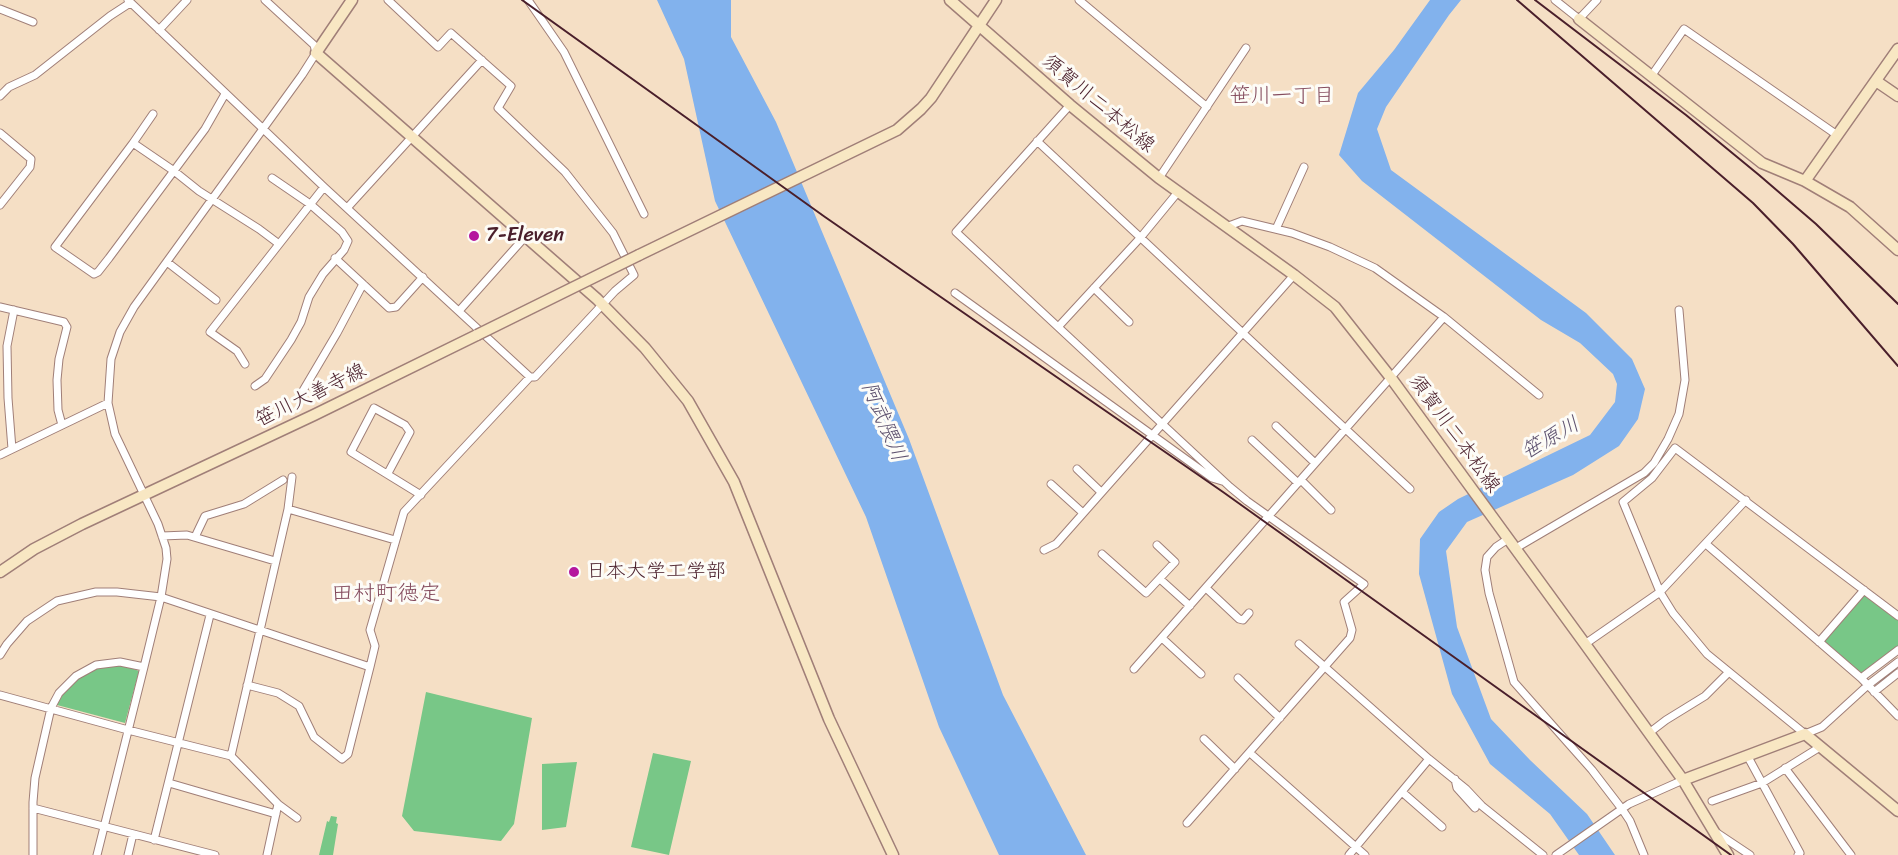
<!DOCTYPE html>
<meta charset="utf-8">
<style>
body{margin:0}
canvas{display:block;background:#f5dfc5}
</style>
<canvas width="1898" height="855"></canvas>
<script>
const c = document.querySelector('canvas').getContext('2d');
c.lineJoin = 'round';
function fillPath(path, color) { c.fillStyle = color; c.fill(path, 'evenodd'); }
const poly = rows => new Path2D(rows.map(r => 'M' + r).join(''));
function trace(path, color, width, dash) { c.strokeStyle = color; c.lineWidth = width; c.lineCap = dash ? 'butt' : 'round'; c.setLineDash(dash || []); c.stroke(path); }
function write(font, color, halo, rows, align = 'center') {
  c.font = font + ' Sriracha,"Klee One",sans-serif'; c.lineWidth = 6; c.setLineDash([]); c.textBaseline = 'middle'; c.strokeStyle = halo; c.fillStyle = color; for (const [text, x, y, turn = 0] of rows) {
    c.save(); c.translate(x, y); c.rotate((+turn || 0) * Math.PI / 180); c.textAlign = isNaN(turn) ? turn : align; if (halo) c.strokeText(text, 0, 0); c.fillText(text, 0, 0); c.restore();
  }
}
const green = poly([
 [1864,591,1898,617,1898,648,1861,676,1820,642],
 [105,665,123,665,139,671,125,723,57,705,64,692,80,677,90,670],
 [426,692,532,718,514,824,501,841,414,831,402,816],
 [653,753,691,761,669,855,631,847],
 [577,762,566,827,542,830,542,764],
 [331,816,337,817,336,823,338,824,333,855,319,855,327,821,329,822]
]);
const water = poly([
 [657,0,731,0,731,37,776,122,909,439,1003,695,1086,855,999,855,939,727,866,517,715,201,684,59],
 [1430,0,1461,0,1449,15,1386,107,1377,129,1391,170,1586,313,1632,359,1645,389,1638,419,1619,446,1573,475,1467,522,1446,551,1457,627,1491,719,1530,760,1587,814,1615,855,1579,855,1550,814,1490,764,1452,694,1419,574,1420,539,1439,512,1458,499,1590,435,1615,402,1617,384,1613,374,1580,343,1541,320,1362,181,1339,155,1358,93,1394,50]
]);
const street = poly([
 [128,0,324,187,530,377],
 [528,0,564,52,644,214],
 [1079,0,1207,107],
 [1555,0,1579,19,1597,0],
 [0,9,33,22],
 [159,30,187,0],
 [1652,75,1684,29,1837,135],
 [0,96,9,87,35,75,110,16,130,3],
 [1070,105,956,232,1230,487,1247,501,1364,584,1344,602,1352,630,1350,638,1187,823],
 [153,114,133,143,174,171,199,191,259,229,279,244],
 [0,133,31,159,30,167,0,205],
 [1037,141,1410,489],
 [133,143,55,247,94,274,98,272,109,258,205,129,225,94],
 [1159,178,1246,48],
 [348,207,482,60],
 [1226,227,1242,221,1292,233,1330,247,1375,268,1444,317,1539,395],
 [1276,229,1304,167],
 [335,258,389,308,396,307,423,277],
 [167,262,216,300],
 [1094,288,1129,322],
 [955,293,1212,478,1222,481],
 [0,307,64,322,67,327,59,359,57,380,58,410,62,425],
 [459,311,525,237],
 [1059,326,1141,237,1178,192],
 [245,364,237,351,210,332,324,187],
 [255,386,265,379,291,340,301,322,309,297,323,274,344,250,348,241,342,232,310,204,272,178],
 [301,394,337,333,363,284],
 [1276,426,1315,463],
 [1252,440,1298,483],
 [12,449,8,398,7,346,14,310],
 [0,455,108,403],
 [1077,469,1101,492],
 [388,473,410,432,405,425,374,408,351,452,421,495],
 [1301,480,1331,510],
 [1051,484,1083,513],
 [288,509,395,540],
 [162,536,187,535,275,561],
 [195,537,205,516,244,504,283,480],
 [1508,539,1496,547,1487,557,1485,570,1489,593,1514,682,1592,770,1622,809,1630,821,1644,855],
 [1706,544,1861,678,1898,716],
 [1516,548,1644,473,1654,463,1668,439,1679,414,1685,380,1679,310],
 [1044,550,1056,544,1294,275],
 [1102,554,1146,593,1175,562,1157,545],
 [1160,579,1190,606],
 [1206,588,1239,619,1243,620,1249,613],
 [1898,616,1675,448,1652,478,1623,502,1660,592,1673,613,1707,654,1805,734,1822,727,1868,685,1898,662],
 [1162,638,1201,674],
 [1819,642,1864,590],
 [1299,644,1429,759,1466,789,1482,806,1543,855],
 [1585,644,1660,592,1746,500],
 [0,655,7,644,27,621,57,601,96,592,117,592,161,597,370,667,375,646,370,630,404,512,530,377,535,377,615,291,634,275,613,233,565,172,498,108,511,86,451,33,438,47,388,0],
 [1134,669,1444,317],
 [1238,678,1280,718],
 [1861,678,1898,650],
 [247,685,278,693,299,706,314,737,342,759,348,754,370,667],
 [1874,692,1898,673],
 [0,695,128,730,231,756],
 [1649,733,1666,720,1705,696,1729,672],
 [1204,739,1235,769],
 [1250,753,1365,855],
 [1748,757,1800,853,1798,855],
 [1785,768,1851,855],
 [1455,779,1457,788,1475,808],
 [169,783,276,814],
 [1402,792,1442,827],
 [1712,801,1762,783,1820,747],
 [278,804,297,818],
 [33,808,215,855],
 [1717,833,1750,855],
 [154,840,210,615],
 [33,855,33,802,35,778,51,708,59,693,76,676,96,665,120,662,144,667],
 [97,855,144,667,161,597,167,559,166,548,158,524,115,434,108,403,111,359,120,332,134,307,302,75,316,53,314,45,265,0],
 [128,855,133,834],
 [267,855,278,804,231,756,288,509,292,477],
 [1349,855,1429,759],
 [1556,855,1629,804,1683,780]
]);
const secondary = poly([
 [352,0,316,53,597,299,645,348,688,401,734,482,829,719,893,855],
 [950,0,1070,105,1159,178,1294,275,1335,307,1391,378,1585,644,1683,780,1728,855],
 [1579,19,1762,163,1805,181,1850,207,1898,250],
 [1876,81,1898,96],
 [1805,181,1898,49],
 [639,255,897,130,921,109,931,98,996,0],
 [0,572,34,549,82,524,314,415,477,335],
 [1683,780,1805,734,1898,811]
]);
const rail = poly([
 [522,0,825,217,1223,492,1731,855],
 [1517,0,1753,203,1793,244,1898,366],
 [1535,0,1686,115,1759,175,1816,224,1898,304]
]);
const secondaryBridge = poly([
 [477,335,639,255]
]);
const markers = [
 [474,236,6,"#b5179e"],
 [574,572,6,"#b5179e"]
];
const streetNames = [
 ["須賀川二本松線",1098,104,40],
 ["笹川大善寺線",311,396,-26],
 ["須賀川二本松線",1454,434,54]
];
const poiNames = [
 ["7-Eleven",486,236],
 ["日本大学工学部",586,572]
];
const neighbourhoodNames = [
 ["笹川一丁目",1282,97]
];
const waterNames = [
 ["阿武隈川",883,422,67],
 ["笹原川",1551,439,-30]
];
const quarterNames = [
 ["田村町徳定",386,594]
];
fillPath(green, '#78c787');
fillPath(water, '#82b2ed');
trace(street, '#a07f78', 9);
trace(secondary, '#a07f78', 13);
trace(street, '#fff', 7);
trace(secondary, '#f8e7c3', 10);
trace(rail, '#4a1f2b', 2);
trace(secondaryBridge, '#a07f78', 13, []);
trace(secondaryBridge, '#f8e7c3', 10);
for (const [x, y, r, color] of markers) { const dot = new Path2D(); dot.arc(x, y, r, 0, 2 * Math.PI); c.fillStyle = color; c.fill(dot); trace(dot, '#fdfcf7', 2); }
write('20px', '#4a1f2b', '#fdfcf7', streetNames);
write('20px', '#4a1f2b', '#fdfcf7', poiNames, 'left');
write('21px', '#844b5d', '#fdfcf7', neighbourhoodNames);
write('italic 21px', '#5e526f', '#fdfcf7', waterNames);
write('22px', '#844b5d', '#fdfcf7', quarterNames);
</script>
